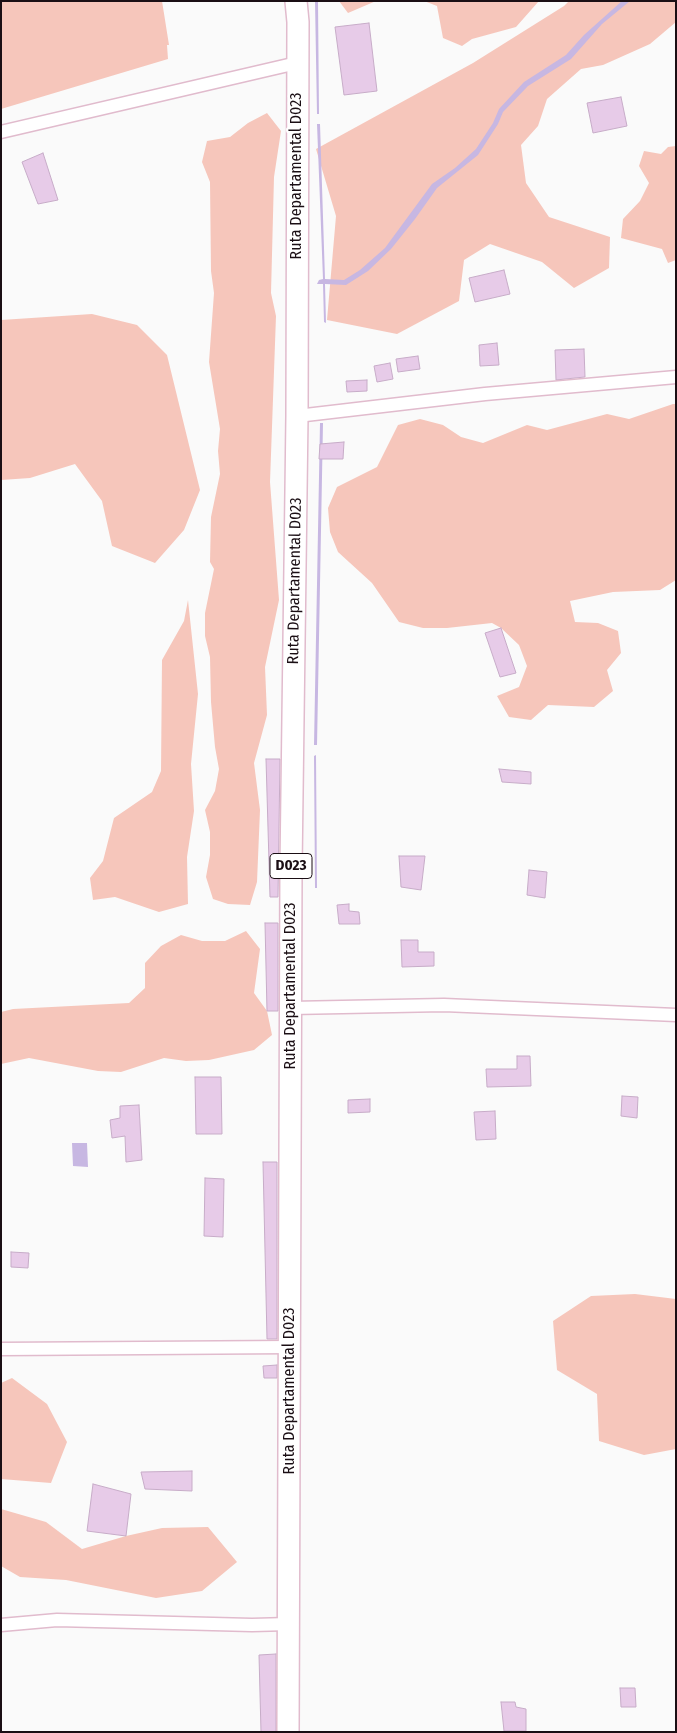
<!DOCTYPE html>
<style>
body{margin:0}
#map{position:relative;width:677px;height:1733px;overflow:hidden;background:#fafafa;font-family:"Fira Sans Condensed",sans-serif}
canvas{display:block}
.frame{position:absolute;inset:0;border:2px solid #1a0e14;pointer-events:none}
</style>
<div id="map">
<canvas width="677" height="1733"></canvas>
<div class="frame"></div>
</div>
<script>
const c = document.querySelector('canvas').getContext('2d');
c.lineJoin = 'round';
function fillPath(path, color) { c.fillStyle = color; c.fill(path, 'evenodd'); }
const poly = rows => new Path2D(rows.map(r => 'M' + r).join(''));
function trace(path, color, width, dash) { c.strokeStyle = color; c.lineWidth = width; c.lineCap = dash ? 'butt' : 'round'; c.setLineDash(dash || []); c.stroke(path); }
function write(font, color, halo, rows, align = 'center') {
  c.font = font + ' "Fira Sans Condensed",sans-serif'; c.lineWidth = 4.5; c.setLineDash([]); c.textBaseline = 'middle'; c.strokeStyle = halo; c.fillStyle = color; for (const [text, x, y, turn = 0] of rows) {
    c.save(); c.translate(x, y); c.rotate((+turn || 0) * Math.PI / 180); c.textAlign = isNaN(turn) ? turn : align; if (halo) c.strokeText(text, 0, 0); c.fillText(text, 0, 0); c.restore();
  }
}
const green = poly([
 [1,1,162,1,169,45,167,45,168,59,1,109],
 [339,1,376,1,348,13],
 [424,1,539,1,516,27,472,39,462,46,443,38,437,6],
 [569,1,676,1,676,22,650,44,603,65,581,69,547,99,538,126,521,145,526,183,549,217,610,237,609,268,574,288,542,262,490,244,464,260,459,301,397,334,327,320,336,216,316,149,473,63,564,6],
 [267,113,281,131,274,177,271,293,276,316,270,482,279,600,265,667,267,715,254,763,260,810,257,882,250,905,228,904,213,899,206,877,210,855,210,832,205,810,215,791,219,769,215,747,211,702,210,657,205,636,205,613,214,569,210,562,211,517,220,474,218,451,220,429,209,362,214,293,211,271,210,182,202,162,207,141,230,137,248,123],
 [676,146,676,260,668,263,662,249,621,238,623,219,640,201,649,183,639,166,644,151,661,154,668,147],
 [92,314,137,325,167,355,200,490,184,530,155,563,112,546,102,501,75,464,30,478,1,480,1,320],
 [673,404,676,404,676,580,660,590,613,592,570,601,575,622,598,623,618,631,621,653,607,670,613,691,594,707,548,705,531,720,509,717,497,696,519,687,527,666,519,645,501,628,492,623,447,628,423,628,399,622,372,583,338,552,330,532,328,508,337,487,377,467,398,425,420,419,443,425,461,437,483,443,527,425,547,430,607,414,629,419],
 [188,600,198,694,191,764,194,811,187,857,188,904,159,912,115,897,93,900,90,878,103,861,114,818,152,792,161,771,162,660,184,621],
 [246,931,260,949,254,993,267,1011,272,1035,254,1050,209,1060,186,1061,164,1058,121,1072,98,1071,29,1058,1,1064,1,1012,13,1009,129,1003,145,988,145,963,161,946,181,935,202,941,225,941],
 [635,1294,676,1299,676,1449,644,1455,599,1441,597,1394,557,1370,553,1321,591,1296],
 [12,1378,47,1404,67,1442,51,1483,1,1479,1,1383],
 [1,1509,46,1522,82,1549,126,1536,162,1528,208,1527,237,1562,202,1591,156,1598,66,1580,20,1577,1,1566]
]);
const water = poly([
 [315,1,318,1,319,114,317,114],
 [622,1,630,1,602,24,571,59,528,86,503,112,498,124,478,155,437,188,415,219,391,249,368,271,346,285,325,284,326,323,324,322,323,284,317,284,319,280,323,279,317,124,320,124,325,279,344,280,360,270,385,248,432,184,455,168,476,149,493,123,499,109,524,82,566,55,584,35],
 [320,423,323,423,317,745,314,745],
 [316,755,317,888,315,888,314,756],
 [72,1143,87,1143,88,1167,73,1166]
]);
const building = poly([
 [369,23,377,91,344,95,335,27,369,23],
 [621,97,627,126,593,133,587,103,621,97],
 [43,153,58,200,38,204,22,162,43,153],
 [504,270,510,294,475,302,469,278,504,270],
 [497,343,499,365,480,366,479,345,497,343],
 [584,349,585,377,556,380,555,350,584,349],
 [418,356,420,369,398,372,396,359,418,356],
 [390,363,393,379,377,382,374,366,390,363],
 [367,380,367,391,347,392,346,381,367,380],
 [344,442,343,459,319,459,320,444,344,442],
 [501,628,516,673,500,677,485,633,501,628],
 [266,759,280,759,278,897,270,897,266,759],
 [499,769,531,772,531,784,502,782,499,769],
 [399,856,425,856,421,890,401,887,399,856],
 [529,870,547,872,545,898,527,895,529,870],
 [349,904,349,911,359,912,360,924,339,924,337,905,349,904],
 [265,923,278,923,278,1011,267,1011,265,923],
 [401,940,418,940,418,952,434,952,434,966,402,967,401,940],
 [517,1056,530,1056,531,1086,487,1087,486,1069,517,1069,517,1056],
 [195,1077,221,1077,222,1134,196,1134,195,1077],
 [622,1096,638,1097,637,1118,621,1116,622,1096],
 [370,1099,370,1112,348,1113,348,1100,370,1099],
 [139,1105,142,1160,126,1162,125,1136,112,1138,110,1120,120,1118,120,1106,139,1105],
 [495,1111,496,1139,476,1140,474,1112,495,1111],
 [263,1162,277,1162,277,1339,267,1339,263,1162],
 [205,1178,224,1179,223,1237,204,1236,205,1178],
 [11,1252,29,1253,28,1268,11,1267,11,1252],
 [277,1365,277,1378,264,1378,263,1366,277,1365],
 [192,1471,192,1491,145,1489,141,1472,192,1471],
 [93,1484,131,1494,126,1536,87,1531,93,1484],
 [276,1654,276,1732,261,1732,259,1655,276,1654],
 [620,1688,635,1688,636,1707,621,1707,620,1688],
 [501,1702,515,1702,516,1707,526,1709,526,1731,504,1731,501,1702]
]);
const street = poly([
 [1,132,297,63],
 [297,416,485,394,676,377],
 [291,1008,444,1005,676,1015],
 [1,1349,290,1347],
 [1,1625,57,1620,252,1625,289,1624]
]);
const primary = poly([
 [288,1732,291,868,297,416,298,22,296,1]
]);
const shields = [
 [291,866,42]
];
const shieldNames = [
 ["D023",291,866]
];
const streetNames = [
 ["Ruta Departamental D023",297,176,-90],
 ["Ruta Departamental D023",295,581,-89],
 ["Ruta Departamental D023",291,986,-90],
 ["Ruta Departamental D023",290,1391,-90]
];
fillPath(green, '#f6c6bb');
fillPath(water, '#c7b7e2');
fillPath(building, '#e7cbe8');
trace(building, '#c7acc8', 1);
trace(street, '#e1bbcd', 15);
trace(primary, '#e1bbcd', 24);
trace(street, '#fff', 12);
trace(primary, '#fff', 21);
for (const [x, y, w] of shields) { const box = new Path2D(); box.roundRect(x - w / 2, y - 12.5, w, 25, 4); c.fillStyle = '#fff'; c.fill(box); trace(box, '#1a0e14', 1); }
write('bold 15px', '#1a0e14', null, shieldNames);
write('16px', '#1a0e14', '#fff', streetNames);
</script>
